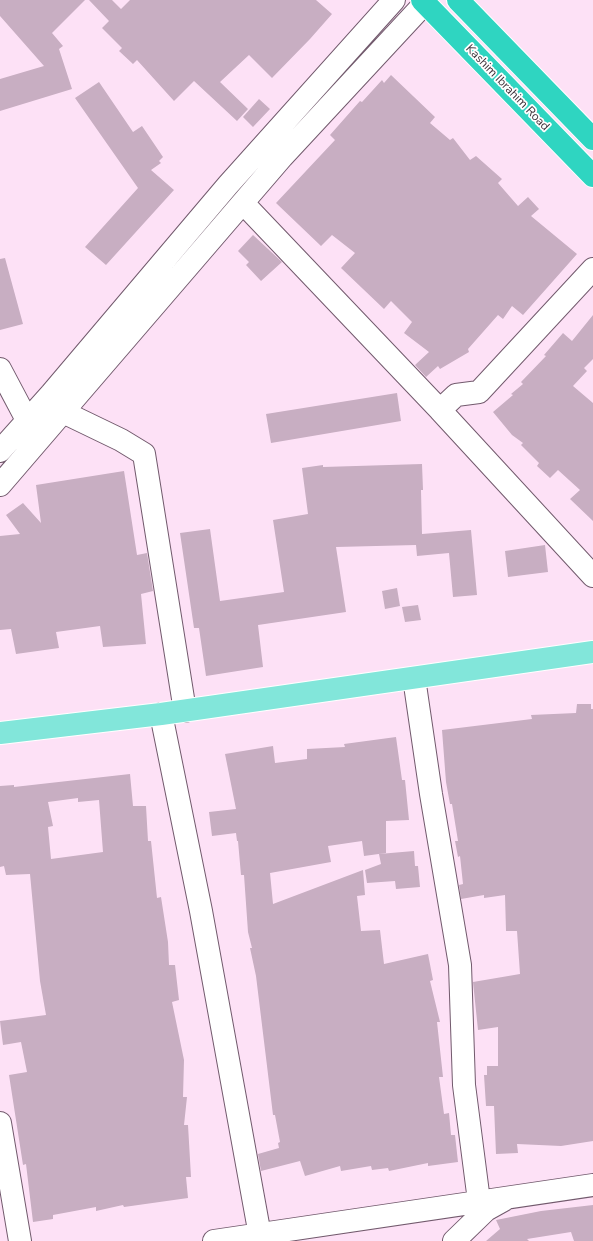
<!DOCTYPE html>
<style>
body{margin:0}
canvas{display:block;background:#fde1f6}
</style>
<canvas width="593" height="1241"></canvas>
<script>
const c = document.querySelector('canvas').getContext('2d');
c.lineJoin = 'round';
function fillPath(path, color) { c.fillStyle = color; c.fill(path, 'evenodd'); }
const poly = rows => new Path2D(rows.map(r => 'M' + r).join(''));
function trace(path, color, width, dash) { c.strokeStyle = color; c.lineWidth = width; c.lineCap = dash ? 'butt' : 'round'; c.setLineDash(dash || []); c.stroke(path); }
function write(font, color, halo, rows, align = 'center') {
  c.font = font + ' "Nunito Sans",sans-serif'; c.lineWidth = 3.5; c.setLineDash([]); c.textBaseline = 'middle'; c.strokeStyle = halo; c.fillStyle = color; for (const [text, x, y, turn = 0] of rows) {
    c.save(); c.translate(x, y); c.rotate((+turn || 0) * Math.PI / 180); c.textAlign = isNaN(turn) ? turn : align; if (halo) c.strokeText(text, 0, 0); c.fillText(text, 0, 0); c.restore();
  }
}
const building = poly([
 [0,0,85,0,52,33,63,46,59,49,72,89,0,111,0,79,44,66,0,16],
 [89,0,112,0,121,9,130,0,316,0,332,14,310,39,272,78,249,55,220,82,248,109,237,121,194,81,174,101,137,60,133,64,119,51,122,48,102,28,109,21],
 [391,75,435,117,430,123,450,140,453,138,470,160,476,156,502,179,498,183,518,206,528,197,539,209,531,216,577,254,523,315,512,306,503,319,498,315,468,349,469,352,440,369,438,366,426,377,415,365,429,352,404,333,412,322,391,301,384,309,341,268,355,253,332,235,321,246,276,203,335,140,330,135,360,101,362,102,382,80,384,83],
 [99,82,133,132,142,126,163,157,159,161,161,163,151,170,174,190,106,265,85,247,138,188,75,98],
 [259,99,270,109,253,127,243,117],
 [253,235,282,262,261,281,246,265,249,262,238,251],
 [5,258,23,324,0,330,0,259],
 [593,315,593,359,584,368,587,371,573,386,593,403,593,521,570,499,580,490,558,470,550,478,537,466,539,463,521,445,523,443,512,435,493,412,513,395,511,394,523,384,521,382,546,356,544,355,563,333,572,341],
 [397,393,401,421,271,443,266,414],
 [422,464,423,490,421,490,422,534,471,530,477,595,453,597,449,553,417,556,416,545,336,547,346,612,258,625,263,667,206,676,199,628,194,628,180,533,210,529,220,601,284,592,273,520,308,514,302,468,323,465,323,467],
 [124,471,137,555,147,553,153,591,141,594,146,644,103,647,100,626,56,632,59,648,16,654,11,629,0,630,0,536,20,534,6,515,23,503,41,523,36,485],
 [545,545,548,572,508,577,505,551],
 [397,588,400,606,385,609,382,591],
 [418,605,421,620,405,622,402,607],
 [577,704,591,704,591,709,593,709,593,1141,561,1146,517,1144,518,1153,496,1154,494,1106,486,1106,484,1075,487,1075,487,1066,498,1066,498,1027,478,1030,473,982,520,974,517,931,506,931,505,895,484,898,484,895,461,899,459,885,463,884,460,856,458,857,455,841,458,841,452,804,450,804,446,782,442,730,532,719,531,715,576,713],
 [396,737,402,780,405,780,409,820,386,821,386,853,364,856,362,841,328,846,331,862,270,873,273,904,363,870,365,895,357,896,361,931,380,930,384,964,428,954,433,980,430,981,440,1022,437,1022,443,1077,439,1077,444,1114,449,1113,451,1135,455,1135,458,1162,428,1166,428,1163,389,1171,388,1168,372,1170,371,1166,341,1171,340,1166,305,1176,300,1161,261,1171,258,1154,279,1148,278,1143,280,1142,275,1115,273,1115,256,976,250,948,252,948,248,932,244,875,241,875,238,841,237,841,236,833,212,836,209,812,236,809,225,754,273,746,275,763,307,759,307,749,345,747,344,744],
 [130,774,133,806,146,806,148,841,151,841,157,898,161,897,168,942,169,965,175,965,179,1000,172,1002,184,1060,183,1097,187,1097,184,1125,188,1125,191,1177,186,1177,188,1198,124,1207,123,1205,96,1211,96,1207,53,1215,53,1219,33,1222,26,1164,23,1165,9,1075,27,1072,21,1042,3,1045,0,1021,46,1015,40,981,30,874,6,875,4,866,0,867,0,786,14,785,14,787],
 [78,798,78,802,99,800,103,852,51,859,48,827,53,826,48,802],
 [414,851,415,866,418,866,420,887,396,889,395,881,367,883,365,870,381,864,379,854],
 [593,1205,593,1241,574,1241,571,1232,527,1239,529,1241,486,1241,500,1229,496,1220,541,1211]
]);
const minor = poly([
 [243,203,440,410],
 [593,269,479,392,456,395,440,410,593,576],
 [0,369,27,420],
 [63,412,121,440,144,454,185,711],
 [0,451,51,394,228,185,394,0],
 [0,485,282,157,425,3],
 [414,678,431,794,460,965,464,1085,479,1201],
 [161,714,201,911,261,1241],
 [0,1123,20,1241],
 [214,1241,593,1185],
 [454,1241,486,1210,504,1200]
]);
const major = poly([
 [0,733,161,714,593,652]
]);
const highway = poly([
 [422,0,593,176],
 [458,0,593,139]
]);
const streetNames = [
 ["Kashim Ibrahim Road",507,88,46]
];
fillPath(building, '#c8aec2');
trace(minor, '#725a6d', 24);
trace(major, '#fff', 24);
trace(highway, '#fff', 24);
trace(minor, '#fff', 22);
trace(major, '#82e6da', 22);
trace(highway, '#2fd5c1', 22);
write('12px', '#3c3139', '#fff', streetNames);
</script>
